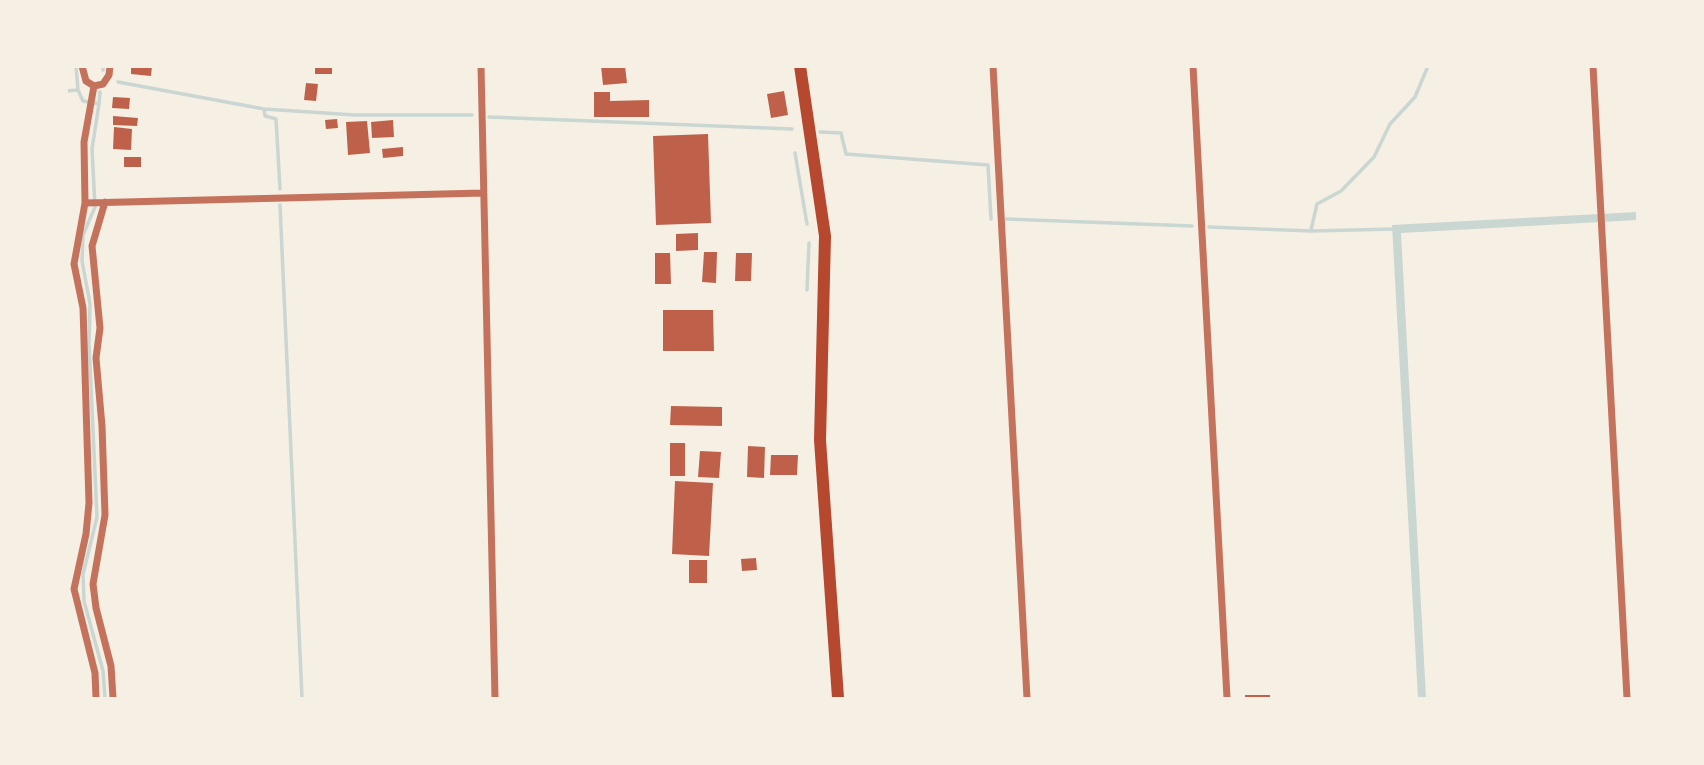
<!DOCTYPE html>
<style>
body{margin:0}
#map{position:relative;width:1704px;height:765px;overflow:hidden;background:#f6efe4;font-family:Lato,sans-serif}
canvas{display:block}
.frame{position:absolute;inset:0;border:68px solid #f6efe4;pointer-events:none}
</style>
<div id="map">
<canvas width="1704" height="765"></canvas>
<div class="frame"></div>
</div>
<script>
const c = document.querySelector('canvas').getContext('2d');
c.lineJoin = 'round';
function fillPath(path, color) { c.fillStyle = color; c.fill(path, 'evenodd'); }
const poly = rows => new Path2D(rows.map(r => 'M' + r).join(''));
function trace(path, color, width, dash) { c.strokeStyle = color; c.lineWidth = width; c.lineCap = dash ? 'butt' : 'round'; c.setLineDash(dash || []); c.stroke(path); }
const water = poly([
 [1637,212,1637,220,1401,233,1426,698,1418,698,1392,225]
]);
const stream = poly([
 [76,66,78,90,83,101,99,104,92,149,95,207,83,235,82,261,90,304,89,344,97,517,83,574,84,601,103,671,105,698],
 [103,70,103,66],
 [118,82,264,109,355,115,472,115],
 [66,91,78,90],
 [99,104,100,92],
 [264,109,265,116,276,119,280,189],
 [489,117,792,129],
 [820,132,841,133,846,154,988,165,991,219],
 [795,153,807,224],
 [280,205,302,698],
 [1006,219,1192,226],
 [1209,227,1311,231,1395,229],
 [1311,230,1317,204,1341,191,1374,157,1390,124,1415,97,1428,66],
 [807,290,809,243]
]);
const building = poly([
 [131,66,152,66,151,76,131,74],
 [315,66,332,66,332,74,315,74],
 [601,66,625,66,627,83,603,85],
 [306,83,318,84,316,101,304,100],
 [784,91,788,115,771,118,767,94],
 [594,92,610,92,610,101,649,100,649,117,594,117],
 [113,97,130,98,129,109,112,108],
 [113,116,138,118,137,126,113,125],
 [337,119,338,128,326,129,325,120],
 [393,120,394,137,372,138,371,122],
 [367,121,370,153,348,155,346,122],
 [114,127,132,129,131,150,113,149],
 [708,134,711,223,656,225,653,136],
 [403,147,403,156,383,158,382,149],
 [124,157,141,157,141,167,124,167],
 [698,233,698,250,676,251,676,234],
 [704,252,717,252,716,283,702,282],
 [655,253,670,253,671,284,655,284],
 [736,253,752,253,751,281,735,281],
 [663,310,713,310,714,351,663,351],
 [671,406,722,407,722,426,670,425],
 [670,443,685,443,685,476,670,476],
 [748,446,765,447,764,478,747,477],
 [700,451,721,452,719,478,698,477],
 [771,455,798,455,797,475,770,475],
 [675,481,713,483,709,556,672,554],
 [756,558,757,570,742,571,741,559],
 [689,560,707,560,707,583,689,583],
 [1245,695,1270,695,1270,698,1245,698]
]);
const minor = poly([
 [82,66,86,81,94,86],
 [481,66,495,698],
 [993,66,1027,698],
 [1193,66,1227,698],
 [1593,66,1627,698],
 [94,86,84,142,85,203,74,264,83,308,89,503,86,534,74,589,95,673,96,698],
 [94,86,103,84,109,75,110,66],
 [105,202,92,246,100,328,96,358,102,426,105,515,93,584,96,608,111,666,113,698],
 [85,203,483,193]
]);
const trunk = poly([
 [800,66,825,236,820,440,838,698]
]);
fillPath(water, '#c9d6d2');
trace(stream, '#c9d6d2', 3.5);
fillPath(building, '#bf614a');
trace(minor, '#c5725c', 7);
trace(trunk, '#b5482f', 12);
</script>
